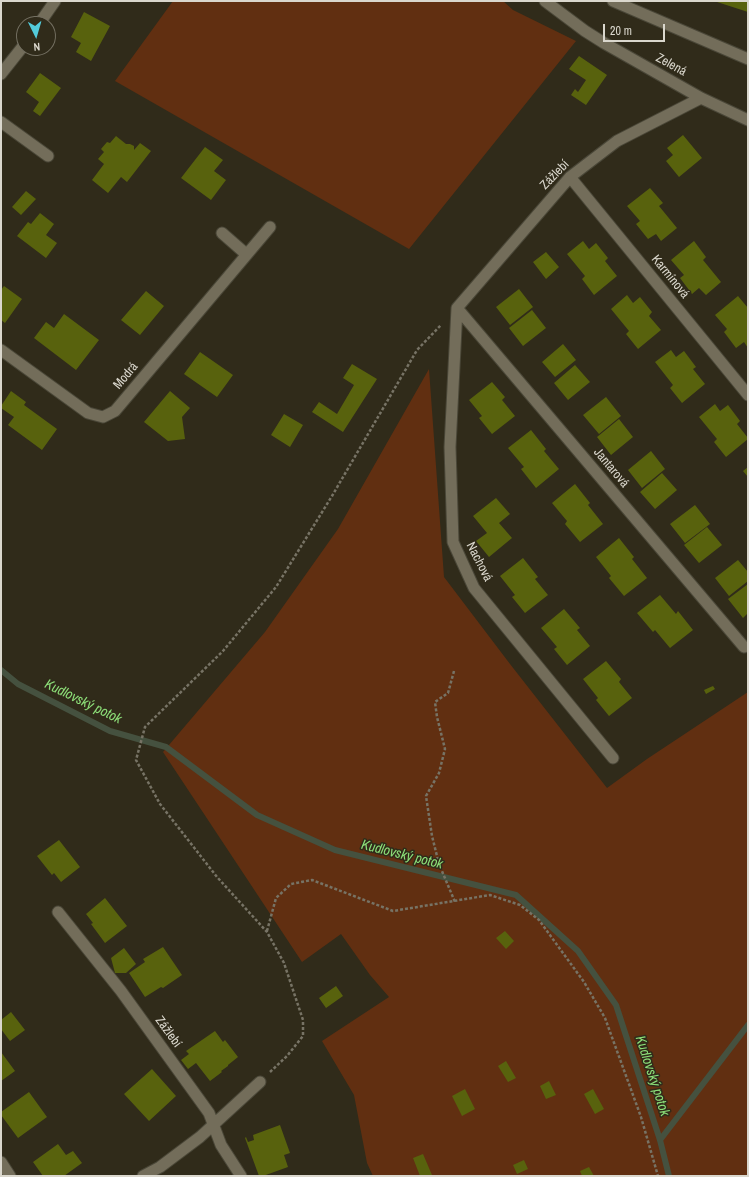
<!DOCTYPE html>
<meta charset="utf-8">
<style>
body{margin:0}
#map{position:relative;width:749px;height:1177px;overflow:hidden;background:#302b1a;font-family:"Archivo Narrow",sans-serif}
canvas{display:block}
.frame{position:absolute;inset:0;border:2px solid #dad7cd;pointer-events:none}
.north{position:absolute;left:16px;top:16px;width:40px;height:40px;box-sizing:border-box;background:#302b1a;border:1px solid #747062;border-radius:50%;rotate:175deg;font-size:11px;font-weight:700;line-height:16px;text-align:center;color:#dad7cd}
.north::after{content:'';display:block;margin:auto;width:14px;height:18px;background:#53cbdb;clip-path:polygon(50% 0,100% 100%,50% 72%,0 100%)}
.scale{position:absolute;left:603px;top:24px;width:62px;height:18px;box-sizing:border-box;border:2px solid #dad7cd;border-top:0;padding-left:5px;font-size:12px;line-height:14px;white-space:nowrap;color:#dad7cd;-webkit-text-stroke:3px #302b1a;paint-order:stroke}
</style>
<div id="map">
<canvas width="749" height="1177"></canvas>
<div class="frame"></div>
<div class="north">N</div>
<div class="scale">20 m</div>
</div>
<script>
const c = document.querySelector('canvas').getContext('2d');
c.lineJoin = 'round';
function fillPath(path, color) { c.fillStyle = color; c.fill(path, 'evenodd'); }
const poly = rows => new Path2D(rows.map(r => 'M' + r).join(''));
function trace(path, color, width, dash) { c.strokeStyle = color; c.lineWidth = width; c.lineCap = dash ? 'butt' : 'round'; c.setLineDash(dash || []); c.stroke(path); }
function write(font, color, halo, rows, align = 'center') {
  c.font = font + ' "Archivo Narrow",sans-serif'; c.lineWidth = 3; c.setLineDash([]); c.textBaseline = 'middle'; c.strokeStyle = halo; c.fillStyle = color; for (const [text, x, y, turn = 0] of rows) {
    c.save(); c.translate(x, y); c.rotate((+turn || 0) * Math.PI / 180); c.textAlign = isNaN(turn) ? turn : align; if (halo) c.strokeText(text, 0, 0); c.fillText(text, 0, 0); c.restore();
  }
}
const green = poly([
 [173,1,503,1,513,10,576,41,409,249,115,81],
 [429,369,444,577,510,664,607,788,647,759,748,692,748,1176,373,1176,367,1163,354,1095,322,1041,389,997,370,975,341,934,302,962,163,752,265,632,338,529]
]);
const stream = poly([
 [1,670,18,684,110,731,166,747,257,815,335,850,516,895,578,951,616,1005,660,1140,669,1176],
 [660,1140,748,1025]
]);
const building = poly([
 [715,1,748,1,748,12,714,1],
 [84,12,110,26,91,61,76,52,81,43,71,37],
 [579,56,607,75,586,105,571,95,575,89,578,92,586,80,569,69],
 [40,73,61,88,40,116,33,111,39,102,26,92],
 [683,135,702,158,679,177,666,161,673,155,667,148],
 [116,136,126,144,130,144,134,146,134,150,140,143,151,151,127,182,121,177,108,193,92,180,104,164,98,159,104,152,101,149,107,142,110,143],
 [205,147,223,160,214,171,226,180,211,200,181,178],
 [650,188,663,203,659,206,677,228,661,241,656,234,648,239,636,224,640,221,627,206],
 [26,191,36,199,21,215,12,207],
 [40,213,54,224,46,235,57,243,46,258,17,236,28,222,31,224],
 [583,241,589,249,596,243,608,258,605,261,617,276,594,295,582,279,585,276,567,254],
 [694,241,706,257,703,260,721,282,706,295,699,288,692,294,680,278,684,275,671,260],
 [546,252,559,267,546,279,533,262],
 [4,286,22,299,5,323,1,320,1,290],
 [519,289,533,307,510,325,496,307],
 [146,291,164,306,140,335,121,320],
 [627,295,633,303,640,297,652,312,649,316,661,330,638,349,626,334,629,331,611,309],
 [738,296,748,308,748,313,747,314,748,315,748,348,744,342,736,348,724,332,727,329,715,315],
 [532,310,546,328,523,346,509,328],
 [64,314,99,340,76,370,34,338,46,322,54,328],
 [563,344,576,360,555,377,542,362],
 [671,350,676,357,684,351,696,367,693,369,705,384,682,403,670,388,673,385,655,362],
 [200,352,233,375,217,397,184,374],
 [352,364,377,379,343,432,312,412,319,402,337,414,354,385,343,378],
 [575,365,590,382,568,400,554,383],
 [492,382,505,397,502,400,515,416,492,434,479,418,482,416,469,400],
 [11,391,26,402,24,405,57,429,42,450,8,425,14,417,1,408,1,406],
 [170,391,190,408,182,417,185,439,168,441,144,422],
 [606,397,621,416,599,434,583,415],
 [715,404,720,411,728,405,740,421,737,424,748,438,748,439,726,457,714,442,717,439,699,417],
 [284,414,303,425,290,447,271,435],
 [619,419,633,437,611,455,597,437],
 [531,430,546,449,544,451,559,469,536,488,521,469,524,467,508,448],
 [651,451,665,469,642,488,628,470],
 [748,467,748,477,743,471],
 [662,473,677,490,655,509,640,492],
 [575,484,590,503,588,505,603,524,580,542,565,524,567,521,552,503],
 [496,498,510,514,499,523,512,538,489,557,476,541,487,533,473,516],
 [695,505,710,524,685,543,670,524],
 [707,527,722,545,699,563,684,545],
 [619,538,634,557,632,559,647,578,624,596,609,578,611,576,596,557],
 [523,558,538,577,535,579,548,595,525,613,512,597,515,595,500,576],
 [738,560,748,572,748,581,729,596,715,578],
 [748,584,748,613,743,618,728,599],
 [660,595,676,614,678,611,693,630,670,648,655,630,653,632,637,613],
 [564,609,580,628,577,630,590,646,567,665,554,649,557,647,541,628],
 [606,661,621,679,619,682,632,698,609,716,596,700,598,698,583,679],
 [713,686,715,689,706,694,704,690],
 [59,840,80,867,61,882,54,873,52,875,37,856],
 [105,898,127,926,105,943,91,924,93,923,86,914],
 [505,931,514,941,506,949,496,938],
 [163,947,182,975,163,988,161,987,145,997,129,973,145,962,143,959],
 [124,948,136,964,126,973,115,973,111,958],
 [336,986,343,996,326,1008,319,998],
 [11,1012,25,1030,10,1041,1,1029,1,1020],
 [215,1031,223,1042,225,1040,238,1057,228,1065,228,1066,221,1071,222,1072,210,1081,196,1063,188,1069,181,1060,189,1054,186,1051],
 [1,1052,15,1071,1,1081],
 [506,1061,516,1078,508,1082,498,1066],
 [152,1069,176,1096,149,1121,124,1094],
 [549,1081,556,1095,546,1099,540,1086],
 [465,1089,475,1109,462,1116,452,1096],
 [593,1089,604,1109,595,1114,584,1094],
 [29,1092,47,1117,18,1138,1,1115,1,1112],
 [280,1125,290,1153,284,1155,288,1167,263,1176,259,1176,245,1138,246,1137,248,1142,254,1140,253,1135],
 [58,1144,66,1155,73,1151,82,1163,64,1176,43,1176,33,1162],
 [423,1154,432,1175,420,1176,413,1158],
 [524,1160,528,1169,517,1174,513,1165],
 [589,1167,594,1176,582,1176,580,1171]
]);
const path = poly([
 [454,671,448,693,435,702,437,717,445,749,439,773,426,796,432,836,439,864,455,902],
 [267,931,276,898,291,884,312,880,393,911,490,895,520,905,539,920,584,982,605,1018,641,1117,658,1176],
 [270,1072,287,1056,303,1036,303,1020,284,963,267,932,217,877,160,804,136,760,145,727,223,651,276,587,332,496,417,350,441,325]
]);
const service = poly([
 [613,1,748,59]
]);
const minor = poly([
 [545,1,585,31,604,43,701,98,748,120],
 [39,24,55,1],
 [1,74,24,45],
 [1,122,48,156],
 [570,177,748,395],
 [222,233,246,254],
 [457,308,450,447,453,542,474,588,613,758],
 [457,308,744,647],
 [457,308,570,177,617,141,701,98],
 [1,350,88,413,103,417,115,411,270,227],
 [58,912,121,991,209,1113,221,1145,241,1176],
 [1,1162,10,1176],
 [143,1176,160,1167,200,1137,260,1082]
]);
const streetNames = [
 ["Zelená",671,65,29],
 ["Zážlebí",555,175,-46],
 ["Karmínová",670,277,51],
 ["Modrá",126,376,-50],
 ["Jantarová",611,468,50],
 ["Nachová",479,562,63],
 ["Zážlebí",168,1032,54]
];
const waterNames = [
 ["Kudlovský potok",83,702,26],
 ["Kudlovský potok",402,855,14],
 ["Kudlovský potok",652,1076,72]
];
fillPath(green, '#612f11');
trace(stream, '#45513f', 6);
fillPath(building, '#58620d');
trace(service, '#4a4738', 13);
trace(minor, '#4a4738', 13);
trace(path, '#777365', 2.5, [3, 2]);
trace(service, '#736d5a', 11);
trace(minor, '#736d5a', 11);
write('13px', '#dad7cd', '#302b1a', streetNames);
write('italic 14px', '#8cde78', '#302b1a', waterNames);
</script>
